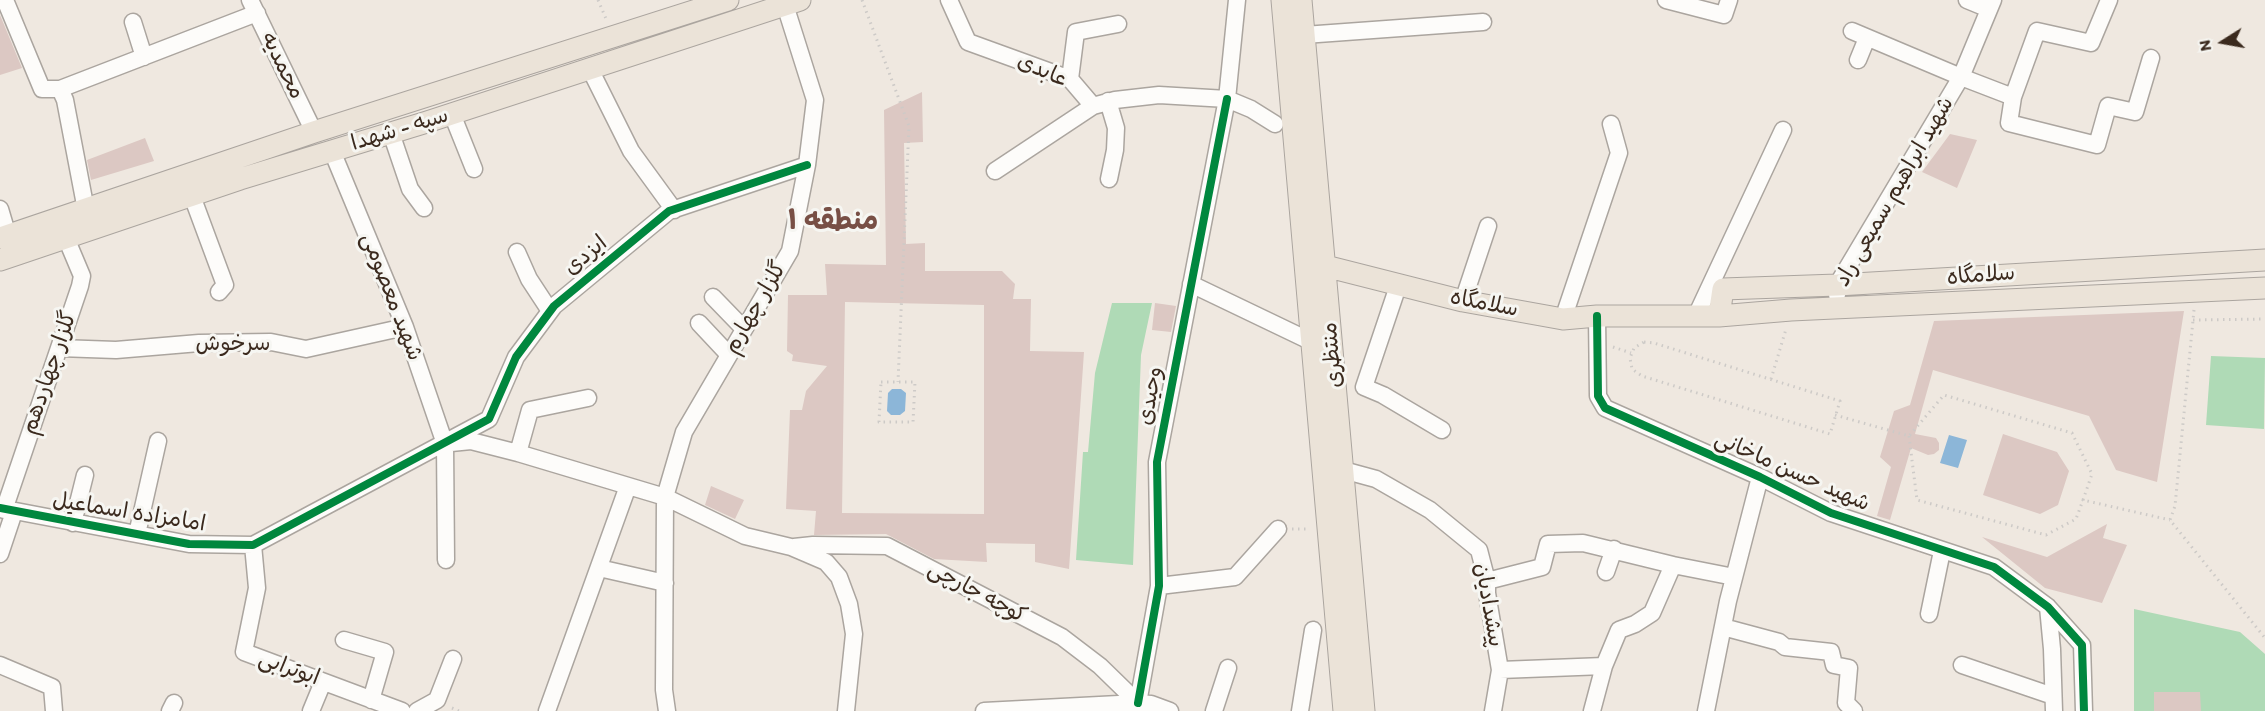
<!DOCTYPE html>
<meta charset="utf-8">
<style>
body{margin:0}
#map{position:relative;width:2265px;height:711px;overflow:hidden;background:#efe8e0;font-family:Itim,sans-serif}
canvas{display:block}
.north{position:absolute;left:2193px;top:12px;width:60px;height:60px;-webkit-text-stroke:4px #f6f6f2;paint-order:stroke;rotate:259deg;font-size:16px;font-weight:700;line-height:24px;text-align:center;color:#3b2a1e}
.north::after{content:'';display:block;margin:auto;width:21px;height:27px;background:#3b2a1e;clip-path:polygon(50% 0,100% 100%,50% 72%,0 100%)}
</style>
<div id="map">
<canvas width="2265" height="711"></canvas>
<div class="north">N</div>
</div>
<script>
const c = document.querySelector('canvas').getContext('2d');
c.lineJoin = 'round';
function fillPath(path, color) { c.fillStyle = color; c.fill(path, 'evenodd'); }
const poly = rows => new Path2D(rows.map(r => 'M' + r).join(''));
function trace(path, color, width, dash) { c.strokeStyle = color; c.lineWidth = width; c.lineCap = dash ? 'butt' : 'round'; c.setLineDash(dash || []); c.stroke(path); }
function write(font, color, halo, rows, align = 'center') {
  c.font = font + ' Itim,"Playpen Sans Arabic",sans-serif'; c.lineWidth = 6; c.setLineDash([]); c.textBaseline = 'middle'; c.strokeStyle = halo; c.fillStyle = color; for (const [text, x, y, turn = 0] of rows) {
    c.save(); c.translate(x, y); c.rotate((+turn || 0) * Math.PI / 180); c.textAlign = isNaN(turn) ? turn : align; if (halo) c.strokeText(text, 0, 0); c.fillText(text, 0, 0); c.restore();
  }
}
const green = poly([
 [1112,303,1152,303,1141,355,1133,565,1076,560,1083,452,1088,452,1095,373],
 [2211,356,2265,358,2264,429,2206,425],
 [2134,609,2240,632,2265,654,2265,711,2134,711]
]);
const water = poly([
 [892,389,901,389,906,393,905,411,900,415,891,415,887,411,888,393],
 [1949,435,1967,440,1958,468,1940,463]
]);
const building = poly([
 [0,15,22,68,0,75],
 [922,92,923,142,904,143,906,244,925,243,925,271,1002,271,1015,284,1013,299,1031,299,1030,351,1084,352,1069,569,1035,562,1035,544,986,543,987,562,934,559,886,534,814,535,816,511,786,509,790,410,802,410,806,391,827,366,792,361,793,355,787,351,788,295,827,295,825,264,886,265,884,110],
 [845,302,984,305,984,514,842,513],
 [1950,134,1977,140,1957,188,1922,172],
 [145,138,154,161,91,180,87,160],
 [1155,303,1176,306,1171,332,1152,330],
 [2184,311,2157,482,2116,470,2089,416,1933,370,1915,434,1936,438,1939,443,1939,450,1934,454,1928,455,1911,448,1890,520,1877,516,1891,467,1880,457,1894,411,1910,405,1934,321],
 [2003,434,2057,452,2069,471,2058,505,2040,514,1983,495],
 [711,486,744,500,735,519,705,505],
 [2107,524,2103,538,2127,545,2102,603,2045,588,1982,537,2047,557],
 [2154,692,2200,692,2201,711,2154,711]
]);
const path = poly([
 [598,0,607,21],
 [862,0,909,126,898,382],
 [2194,310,2175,506,2170,520,2265,638],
 [2193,320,2265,319],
 [1644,342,1654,343,1840,401,1830,434,1642,376,1632,369,1630,358,1634,348,1644,342],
 [1613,347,1631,353],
 [1771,379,1786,329],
 [881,382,915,382,913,422,879,422,881,382],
 [1835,415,1909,436,1944,395,2072,433,2092,474,2083,500,2170,520],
 [1909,436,1917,500,2046,535,2076,519,2083,500],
 [1292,529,1310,529],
 [452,708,459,711]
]);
const minor = poly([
 [5,0,42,89,60,89,65,100,86,210],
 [250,0,314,132],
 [949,0,968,42,1070,79,1093,106,1115,100,1159,95,1227,99,1251,109,1275,124],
 [1666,0,1724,15,1729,0],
 [1967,0,1989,9],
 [133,22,144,57],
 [1852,31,1961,77,2013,97,2037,31,2091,43,2109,0],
 [1304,35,1483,22],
 [1858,60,1867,38],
 [590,69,631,151,674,210],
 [1070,79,1076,32,1118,24],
 [60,89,257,13],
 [2013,97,2009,123,2097,145,2108,106,2135,112,2151,58],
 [1108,101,1116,128,1115,150,1109,179],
 [452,114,474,169],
 [391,133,410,189,424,208],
 [332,151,405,327,445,444,446,560],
 [995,171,1093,106],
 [192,196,225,285,219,292],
 [0,209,8,236],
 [517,252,529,279,550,311],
 [1191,284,1312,342],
 [1398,286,1364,387,1383,395,1442,430],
 [1837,295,1837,285,1961,77,1993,0],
 [713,297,744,329],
 [1463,301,1488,226],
 [1597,316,1598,396,1605,408,1760,477,1831,513,1994,567,2048,607,2082,645,2084,711],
 [1696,316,1783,130],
 [1563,319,1619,153,1611,124],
 [699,323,729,355],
 [59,348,116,350,199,343,271,342,306,349,405,327],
 [451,443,471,441,518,453,665,497,745,536,791,547,826,562,839,577,849,604,854,634,846,711],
 [518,453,530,410,588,398],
 [1331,470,1343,470,1376,479,1430,510,1479,550,1487,581,1487,593,1500,670,1493,711],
 [0,508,189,544,253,545,489,419,516,357,554,306,669,211,807,165],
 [4,510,80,286,82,276,66,238],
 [73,523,85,475],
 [137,534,158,441],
 [253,545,257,588,244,652,402,711],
 [794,547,813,545,887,546,1062,637,1100,666,1138,703],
 [0,554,14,512],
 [599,568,665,583],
 [1606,572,1614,549],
 [1487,581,1542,567,1548,544,1583,543,1673,565],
 [1159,586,1235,577,1278,529],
 [2048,607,2052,649,2054,711],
 [1929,614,1942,551],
 [1723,627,1779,642,1785,647,1831,652,1834,665,1849,668,1846,703,1854,711],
 [344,640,385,652,371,700],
 [0,665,52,687,54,711],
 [1962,665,2053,696],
 [1500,670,1604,666,1619,630,1635,624,1652,613,1673,565,1734,577],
 [1138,703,1159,586,1157,462,1227,99,1237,0],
 [170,711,174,703],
 [311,711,323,682],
 [417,711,437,700,453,659],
 [547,711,628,486],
 [667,711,664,690,665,497,684,432,790,251,807,165,815,100,785,5],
 [984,711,1138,703,1151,704,1170,711],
 [1214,711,1228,668],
 [1300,711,1313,630],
 [1592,711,1604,666],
 [1706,711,1728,601,1760,477]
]);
const major = poly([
 [1282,0,1344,711],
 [1301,0,1364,711],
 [0,238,314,132,728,0],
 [0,260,240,179,427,122,800,0],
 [1325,266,1463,301,1563,319,1597,316,1719,316,1791,310,2265,288],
 [1719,316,1723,289,1837,285,2265,260]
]);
const cycleway = poly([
 [1597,316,1598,396,1605,408,1760,477,1831,513,1994,567,2048,607,2082,645,2084,711],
 [0,508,189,544,253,545,489,419,516,357,554,306,669,211,807,165],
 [1138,703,1159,586,1157,462,1227,99]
]);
const streetNames = [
 ["محمدیه",282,66,64],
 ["عابدی",1042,71,24],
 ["سپه - شهدا",400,130,-17],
 ["شهید ابراهیم سمیعی راد",1895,192,-60],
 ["ایزدی",586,256,-39],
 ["سلامگاه",1981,276,-4],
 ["شهید معصومی",391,297,69],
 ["سلامگاه",1484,304,11],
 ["گلزار چهارم",756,308,-60],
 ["سرخوش",233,344],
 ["منتظری",1333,355,-95],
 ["گلزار چهاردهم",50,373,-71],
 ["وحیدی",1151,396,-79],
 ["شهید حسن ماخانی",1792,472,24],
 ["امامزاده اسماعیل",129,513,9],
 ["کوچه جارچی",977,593,28],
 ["پیشدادیان",1488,605,80],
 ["ابوترابی",289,669,20]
];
const districtNames = [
 ["منطقه ۱",833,222]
];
fillPath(green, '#afdab6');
fillPath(water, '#8cb6d8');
fillPath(building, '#dcc8c3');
trace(minor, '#aba59f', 19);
trace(major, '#aba59f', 23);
trace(path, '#cdcac7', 3, [1.5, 4.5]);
trace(minor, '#fdfcfa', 16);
trace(major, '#ebe3d8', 21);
trace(cycleway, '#00873e', 8);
write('22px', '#3b2a1e', '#f6f6f2', streetNames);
write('bold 28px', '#784f45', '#f6f6f2', districtNames);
</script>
